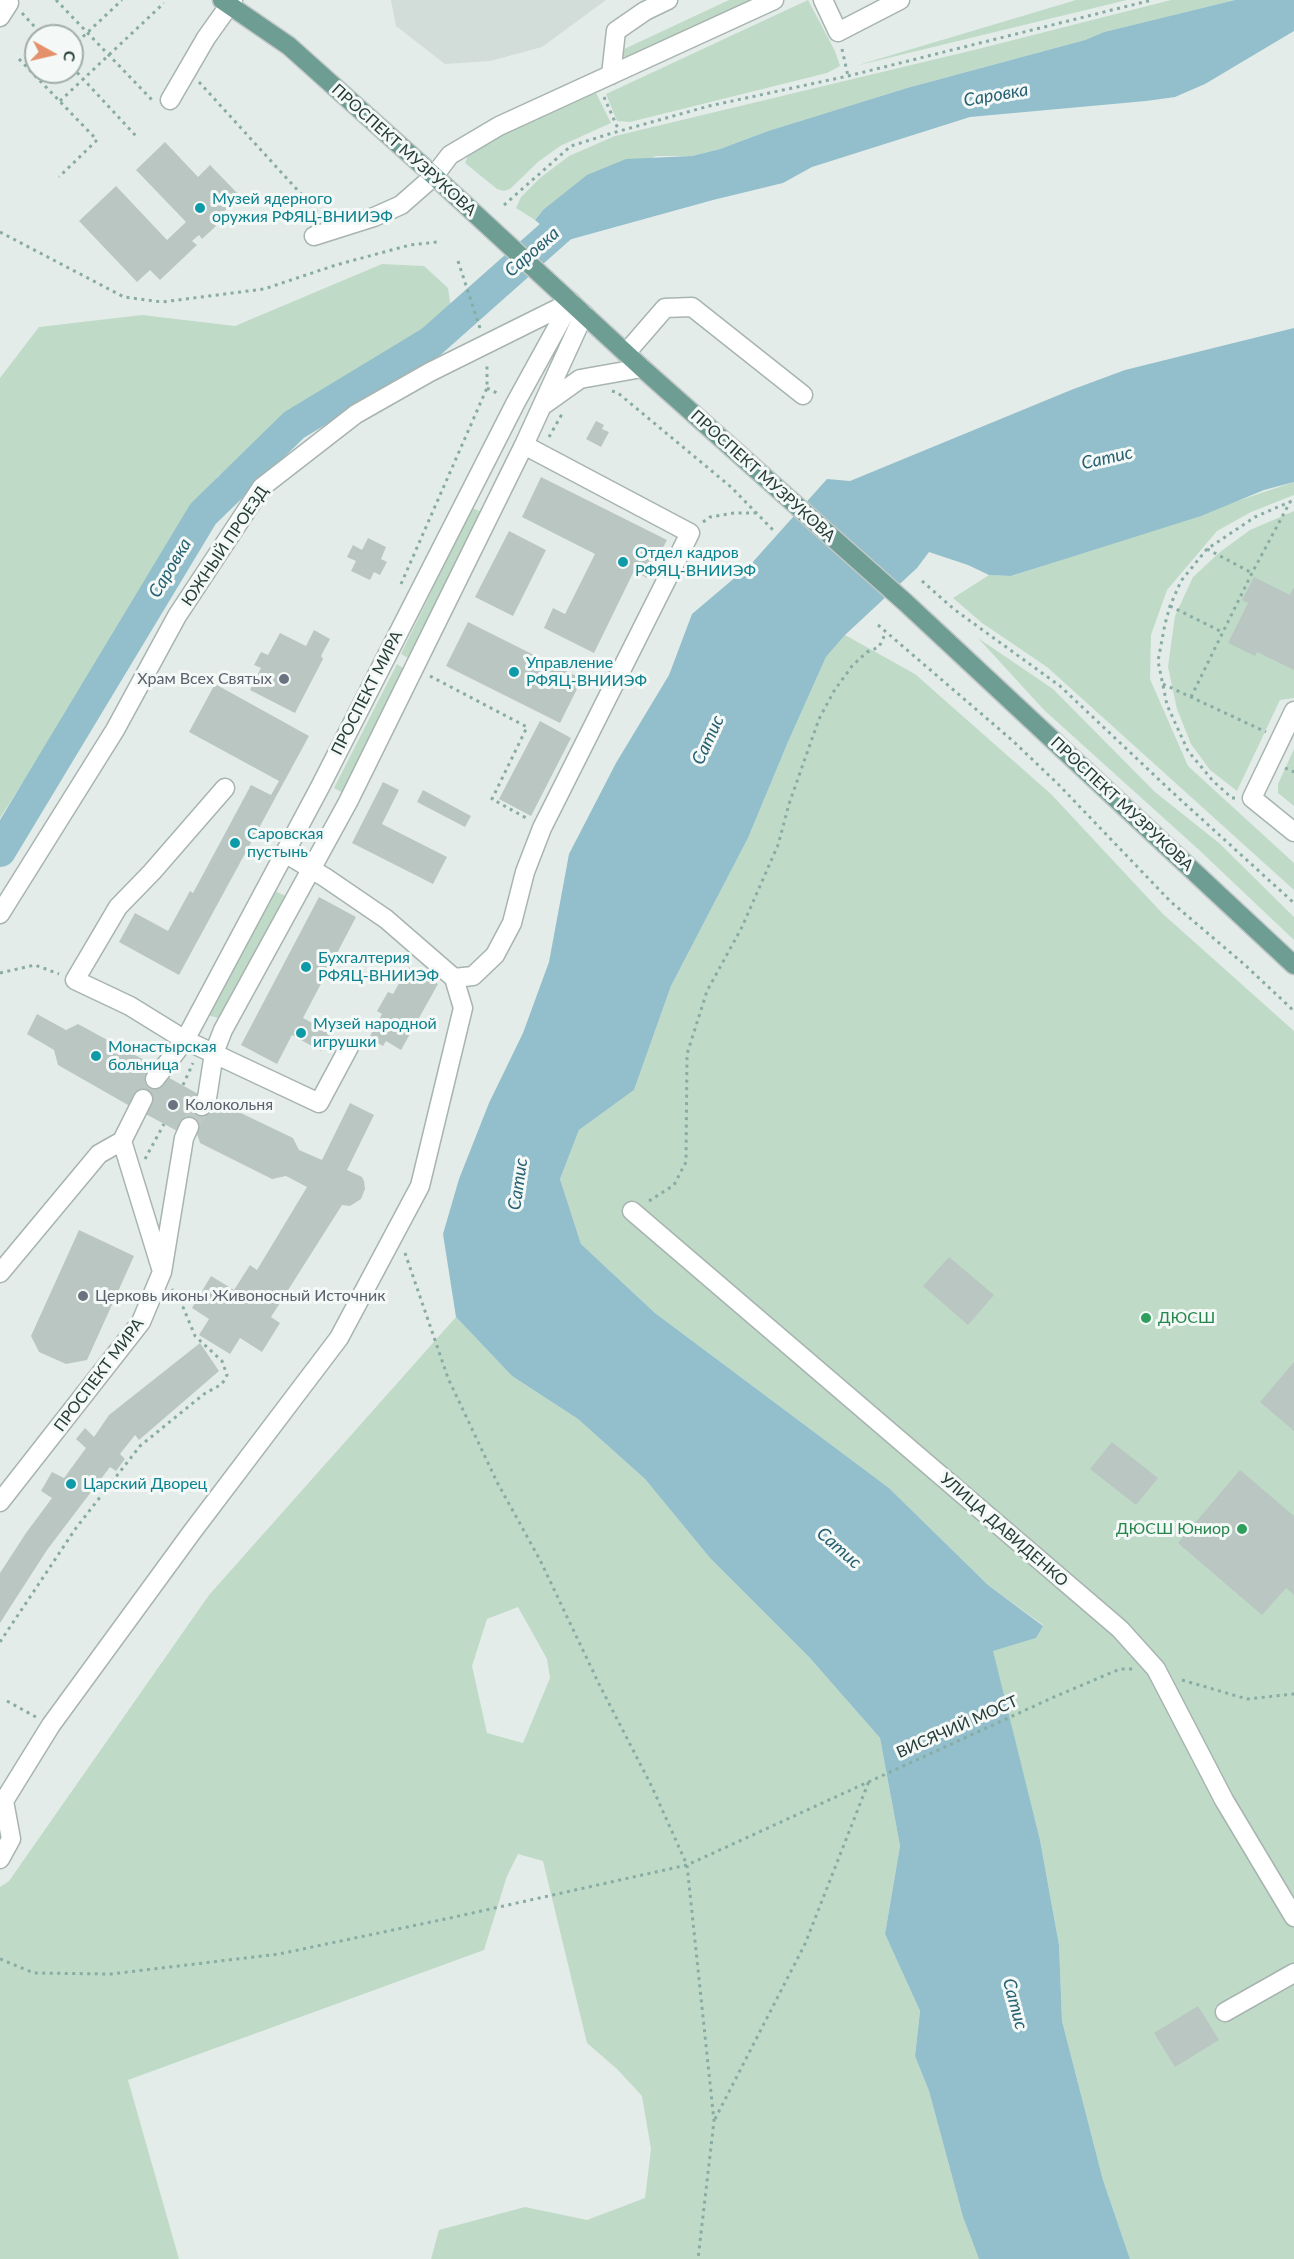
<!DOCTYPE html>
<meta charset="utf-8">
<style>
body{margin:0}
#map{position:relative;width:1294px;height:2259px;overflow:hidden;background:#e4ece9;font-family:Lato,sans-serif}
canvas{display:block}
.north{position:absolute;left:24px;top:24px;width:60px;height:60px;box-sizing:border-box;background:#f4f9f7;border:2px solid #a1adaa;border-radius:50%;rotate:98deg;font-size:16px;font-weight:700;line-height:24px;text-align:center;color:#253c37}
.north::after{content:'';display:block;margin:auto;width:21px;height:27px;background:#e3906b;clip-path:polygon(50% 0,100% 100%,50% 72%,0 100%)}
</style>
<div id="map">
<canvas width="1294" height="2259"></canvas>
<div class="north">С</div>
</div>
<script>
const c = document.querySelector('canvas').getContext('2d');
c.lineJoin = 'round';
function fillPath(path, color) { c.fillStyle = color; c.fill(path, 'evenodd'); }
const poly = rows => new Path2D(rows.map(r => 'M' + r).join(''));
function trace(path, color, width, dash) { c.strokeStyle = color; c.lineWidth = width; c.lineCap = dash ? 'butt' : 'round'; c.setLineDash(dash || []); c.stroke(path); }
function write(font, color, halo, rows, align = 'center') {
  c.font = font + ' Lato,sans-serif'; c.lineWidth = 6; c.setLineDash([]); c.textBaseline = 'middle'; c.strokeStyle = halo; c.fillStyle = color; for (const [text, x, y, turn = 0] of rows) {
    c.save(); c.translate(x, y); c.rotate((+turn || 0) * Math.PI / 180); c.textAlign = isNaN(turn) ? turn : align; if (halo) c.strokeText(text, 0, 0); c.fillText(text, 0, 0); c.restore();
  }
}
const built = poly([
 [391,0,606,0,542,47,490,61,445,64,396,26]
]);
const green = poly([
 [729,0,755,0,628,61,620,51],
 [808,0,835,51,840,66,827,73,630,122,617,121,606,94],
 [1076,0,1127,0,855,66],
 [1171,0,1235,0,1104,32,1085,40,907,88,768,131,720,149,692,156,656,156,543,210,535,220,516,208,521,197,540,178,569,156,615,136,978,49],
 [596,93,611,123,560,146,538,162,510,189,504,191,497,189,465,163,469,153,479,146],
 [382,264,424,266,448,288,453,322,218,476,0,818,0,378,39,327,142,315,235,326],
 [1294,482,1294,495,1251,512,1217,531,1167,590,1151,635,1150,679,1188,766,1294,863,1294,890,1047,667,982,623,953,598,989,575,1012,576],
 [472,508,482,512,410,659,401,654],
 [1294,511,1294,698,1280,700,1237,791,1210,770,1191,744,1177,709,1168,667,1175,616,1193,577,1220,552,1250,530],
 [845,635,915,674,1051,794,1163,914,1294,1031,1294,2259,1130,2259,1103,2180,1062,2021,1059,1945,1040,1840,992,1651,1036,1638,1043,1625,988,1585,889,1488,655,1313,581,1244,560,1179,579,1130,634,1090,671,986,748,838,788,742,826,657],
 [978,638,1053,689,1155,792,1219,843,1294,917,1294,940,1198,849,1044,710],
 [397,664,406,670,343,793,334,788],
 [1294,749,1294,806,1278,793,1278,784],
 [275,891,288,897,221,1019,208,1015],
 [456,1317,512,1376,578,1419,645,1479,710,1558,809,1657,880,1738,900,1846,885,1934,920,2011,915,2056,929,2091,963,2217,979,2259,431,2259,439,2230,525,2207,587,2220,645,2198,651,2149,642,2096,617,2069,587,2043,543,1861,518,1854,507,1876,484,1950,128,2080,179,2259,0,2259,0,1887,9,1881,209,1595],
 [518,1607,547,1659,550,1678,523,1743,487,1733,472,1666,487,1619]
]);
const water = poly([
 [1235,0,1294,0,1294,31,1205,84,1175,97,1146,101,970,117,812,167,783,183,713,200,561,242,535,220,543,210,587,175,626,159,692,156,720,149,768,131,907,88,1085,40,1104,32],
 [1294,328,1294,482,1264,490,1201,516,1011,576,989,575,968,565,929,552,917,568,845,635,826,657,788,742,748,838,671,986,634,1090,579,1130,560,1179,581,1244,655,1313,889,1488,988,1585,1043,1626,1036,1638,993,1651,1040,1840,1059,1945,1062,2021,1103,2180,1130,2259,979,2259,963,2217,929,2091,915,2056,920,2011,885,1934,900,1846,880,1738,809,1657,710,1558,645,1479,578,1419,512,1376,456,1317,443,1234,459,1179,489,1103,523,1033,549,962,569,854,616,763,669,675,692,614,751,564,827,479,850,481,1071,390,1125,370]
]);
const river = poly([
 [0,851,203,514,294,425,431,342,573,216,586,211]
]);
const building = poly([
 [165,142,198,177,210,165,240,196,213,222,216,226,202,239,199,235,192,241,197,245,160,280,150,270,137,282,79,221,116,186,167,240,186,222,136,170],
 [596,421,604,425,602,429,609,432,601,447,586,439],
 [541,477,667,540,647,578,634,571,594,653,544,628,553,608,565,614,595,554,522,517],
 [509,531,546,550,513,616,475,597],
 [368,538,386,547,381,559,387,562,380,575,374,572,370,580,351,571,356,561,347,557,353,545,362,550],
 [1254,577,1290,595,1294,587,1294,670,1257,652,1255,656,1228,643,1248,603,1242,600],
 [468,622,582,679,560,723,446,666],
 [314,630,330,639,321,656,323,659,295,713,250,690,261,668,254,665,261,652,268,655,280,633,306,646],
 [215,684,309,736,179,975,119,942,135,913,168,931,190,891,193,893,251,785,271,795,279,781,189,732],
 [540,721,571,738,531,816,499,799],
 [383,782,399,790,382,824,447,857,433,884,352,843],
 [423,790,471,816,465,827,417,802],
 [319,897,356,917,303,1018,331,1033,321,1051,292,1035,277,1064,241,1045],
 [408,967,438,984,401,1050,386,1041,383,1046,369,1038,382,1014,377,1011,388,992,393,994],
 [37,1014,66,1030,78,1024,148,1062,149,1076,164,1075,200,1095,208,1110,222,1104,293,1138,299,1150,322,1160,350,1103,374,1115,347,1170,362,1177,364,1181,365,1189,361,1199,350,1206,342,1205,271,1317,280,1323,262,1352,240,1338,230,1354,199,1335,209,1319,192,1308,211,1276,234,1290,250,1265,257,1270,307,1187,286,1176,272,1179,200,1143,196,1131,179,1132,142,1112,138,1096,128,1105,58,1065,54,1050,27,1034],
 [79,1230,134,1256,87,1360,66,1364,39,1352,31,1336],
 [949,1257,994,1295,968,1325,923,1286],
 [200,1343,219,1371,139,1440,135,1435,120,1454,125,1459,116,1471,110,1467,47,1550,0,1623,0,1573,26,1533,52,1498,41,1491,52,1472,64,1478,86,1448,76,1439,85,1428,94,1437,109,1415],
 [1294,1362,1294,1431,1260,1402],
 [1112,1442,1158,1478,1136,1505,1090,1469],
 [1240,1470,1294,1516,1294,1595,1286,1588,1262,1615,1178,1543],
 [1198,2006,1219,2040,1175,2067,1154,2033]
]);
const minorTunnel = poly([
 [189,1127,202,1106]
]);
const path = poly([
 [56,0,153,101],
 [22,13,43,36],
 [72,47,122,0],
 [842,49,848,76],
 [19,59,97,140,59,177],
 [72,67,137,137],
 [38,79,46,72],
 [199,82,322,217],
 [604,97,619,131],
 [60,101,164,3],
 [504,205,571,146,609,134,709,106,848,76,1152,0],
 [0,232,124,297,162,302,264,289,336,265,410,245,437,242],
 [458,261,480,328],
 [487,388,499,394],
 [612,391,618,393,731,487,773,530],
 [549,437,562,414],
 [703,522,710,517,734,513,758,513],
 [1207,549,1252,573],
 [922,581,955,610,1060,686,1171,791,1294,903],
 [401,584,487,388,487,363],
 [1170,606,1222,632],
 [878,625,1013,741,1058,784,1171,902,1245,965,1294,1011],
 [430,676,527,727,492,799,528,819],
 [1163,684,1266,732],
 [1191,697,1252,573,1290,502],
 [1285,768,1294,772],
 [1235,798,1232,798,1213,781,1188,751,1167,705,1158,661,1165,624,1170,606,1181,581,1207,549,1255,517,1294,500],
 [0,973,35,965,59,974],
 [183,1085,193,1063],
 [145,1159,164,1124],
 [649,1201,674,1185,686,1162,687,1054,707,991,742,927,778,845,789,804,819,719,834,691,852,666,867,652,879,647,886,632],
 [405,1253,448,1378,497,1482,540,1560,599,1684,652,1787,687,1865,714,2121,698,2259],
 [0,1642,76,1528,140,1446,204,1394,222,1384,227,1375,222,1361,195,1336,183,1307,172,1289],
 [1182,1680,1247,1699,1294,1694],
 [7,1701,36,1717],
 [0,1959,34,1973,111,1974,279,1954,450,1918,687,1865,1054,1697,1120,1669,1133,1669],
 [715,2119,805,1944,869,1781]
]);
const minor = poly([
 [823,0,838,32,900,0],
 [0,17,9,3,4,0],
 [611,75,616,31,645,11,668,0],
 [170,100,206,38,233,0],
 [314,236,374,217,401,205,434,176,450,155,499,126,774,0],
 [626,353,665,308,692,307,803,395],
 [545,404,580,379,642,368],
 [1294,711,1252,798,1294,832],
 [225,788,152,872,118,907,75,980,130,1006,185,1040,319,1103,349,1047],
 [0,914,115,730,177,616,262,487,356,414,430,372,571,302],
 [454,978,473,976,495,955,512,923,525,872,542,828,690,533,524,445],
 [155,1079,185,1040,320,787,516,402,571,302],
 [202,1106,207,1098,214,1053,223,1030,348,802,524,445,584,314],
 [122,1141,161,1268],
 [632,1211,1120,1629,1156,1669,1224,1800,1294,1917],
 [0,1273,99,1154,122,1141,143,1099],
 [0,1502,141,1322,162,1272,184,1138,189,1127],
 [0,1859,11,1839,4,1801,51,1725,192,1532,339,1338,420,1186,463,1008,454,978,386,919,326,878,285,853],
 [1225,2012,1294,1973]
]);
const major = poly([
 [222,0,289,46,434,176,642,368,906,603,1294,965]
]);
const markers = [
 [200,208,6,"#0f9aa8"],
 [623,562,6,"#0f9aa8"],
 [514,672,6,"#0f9aa8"],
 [284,679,6,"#6b7280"],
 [235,843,6,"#0f9aa8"],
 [306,967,6,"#0f9aa8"],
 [301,1033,6,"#0f9aa8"],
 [96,1056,6,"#0f9aa8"],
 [173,1105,6,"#6b7280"],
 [83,1296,6,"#6b7280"],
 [1146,1318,6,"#2e9e5b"],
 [71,1484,6,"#0f9aa8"],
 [1242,1529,6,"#2e9e5b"]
];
const streetNames = [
 ["ПРОСПЕКТ МУЗРУКОВА",404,150,42],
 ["ПРОСПЕКТ МУЗРУКОВА",763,476,42],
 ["ЮЖНЫЙ ПРОЕЗД",225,546,-56],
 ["ПРОСПЕКТ МИРА",367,693,-63],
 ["ПРОСПЕКТ МУЗРУКОВА",1122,804,43],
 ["ПРОСПЕКТ МИРА",99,1375,-53],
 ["УЛИЦА ДАВИДЕНКО",1004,1530,41],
 ["ВИСЯЧИЙ МОСТ",957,1727,-24]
];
const cultureNames = [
 ["Музей ядерного",212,199],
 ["оружия РФЯЦ-ВНИИЭФ",212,217],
 ["Отдел кадров",635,553],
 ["РФЯЦ-ВНИИЭФ",635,571],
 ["Управление",526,663],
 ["РФЯЦ-ВНИИЭФ",526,681],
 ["Саровская",247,834],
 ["пустынь",247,852],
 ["Бухгалтерия",318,958],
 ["РФЯЦ-ВНИИЭФ",318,976],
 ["Музей народной",313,1024],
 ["игрушки",313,1042],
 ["Монастырская",108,1047],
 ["больница",108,1065],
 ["Царский Дворец",83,1484]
];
const worshipNames = [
 ["Храм Всех Святых",272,679,"right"],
 ["Колокольня",185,1105],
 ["Церковь иконы Живоносный Источник",95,1296]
];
const leisureNames = [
 ["ДЮСШ",1158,1318],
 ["ДЮСШ Юниор",1230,1529,"right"]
];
const waterNames = [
 ["Саровка",996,95,-10],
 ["Саровка",532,252,-41],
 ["Сатис",1107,458,-13],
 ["Саровка",170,568,-59],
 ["Сатис",708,740,-65],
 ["Сатис",518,1184,-82],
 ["Сатис",839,1548,41],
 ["Сатис",1015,2004,75]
];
fillPath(built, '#d2dcd8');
fillPath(green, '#bfdbc8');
fillPath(water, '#92bfcb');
trace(river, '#92bfcb', 32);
fillPath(building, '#bac6c2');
trace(minorTunnel, '#bec9c5', 18, [18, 9]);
trace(minor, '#a7b4b0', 21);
trace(major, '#c2c8c7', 21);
trace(path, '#88aca3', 3, [3, 4.5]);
trace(minor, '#fff', 18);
trace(major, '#6d9d93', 18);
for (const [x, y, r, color] of markers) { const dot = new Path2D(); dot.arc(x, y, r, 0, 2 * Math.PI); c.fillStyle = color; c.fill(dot); trace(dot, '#f4f9f7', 2); }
write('16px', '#253c37', '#f4f9f7', streetNames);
write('16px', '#0d838f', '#f4f9f7', cultureNames, 'left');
write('16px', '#5b616d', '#f4f9f7', worshipNames, 'left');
write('16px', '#27864d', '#f4f9f7', leisureNames, 'left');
write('italic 18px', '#266071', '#f4f9f7', waterNames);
</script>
